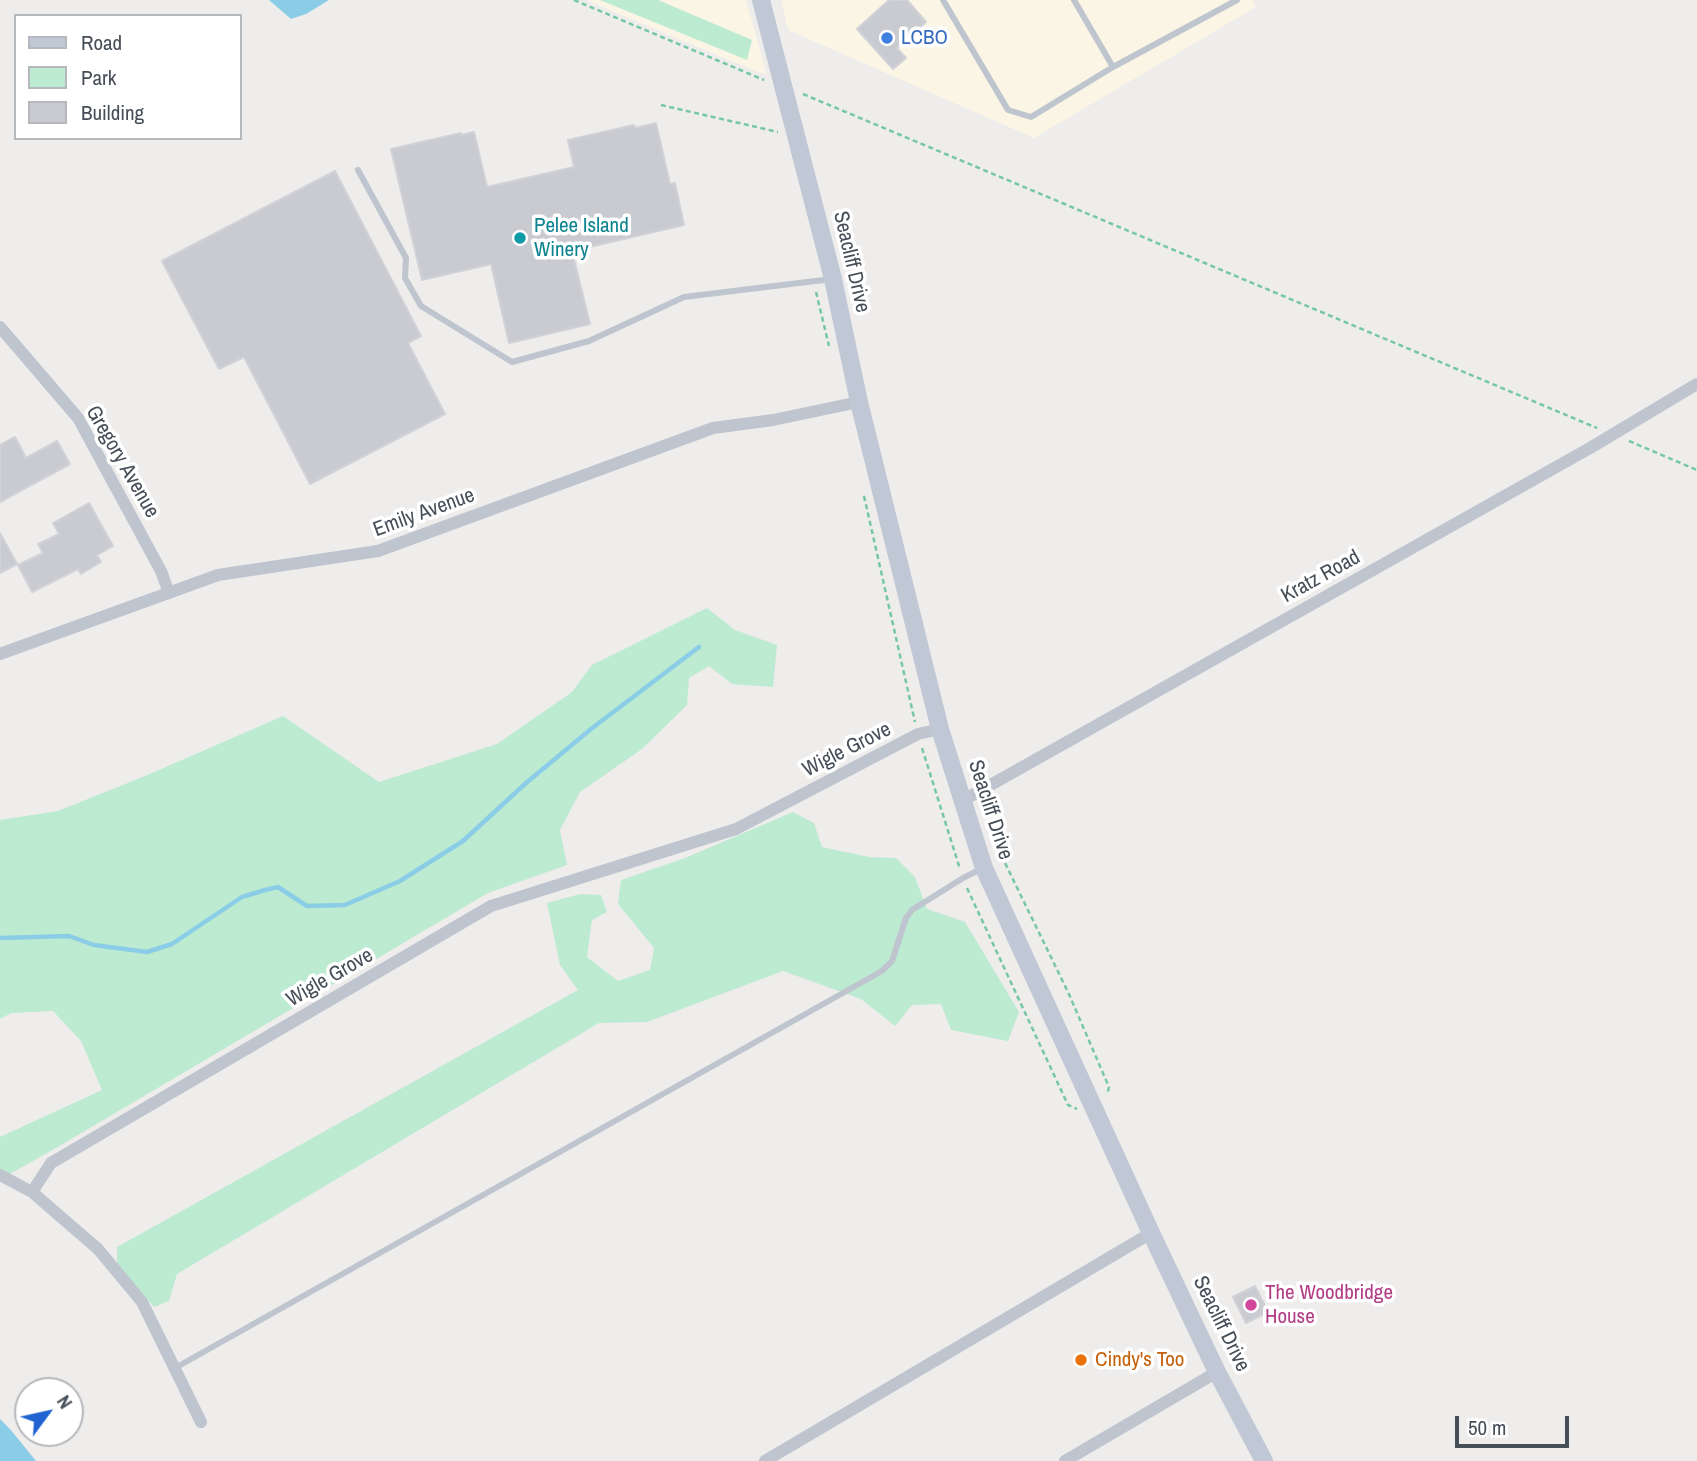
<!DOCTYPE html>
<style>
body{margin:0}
#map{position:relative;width:1697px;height:1461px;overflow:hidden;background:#efecec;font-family:"Archivo Narrow",sans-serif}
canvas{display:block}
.legend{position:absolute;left:14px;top:14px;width:228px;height:126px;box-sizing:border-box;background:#fff;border:2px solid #b5b8bc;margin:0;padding:9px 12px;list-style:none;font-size:21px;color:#464e58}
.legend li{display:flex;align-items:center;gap:14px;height:35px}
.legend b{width:35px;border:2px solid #b5b8bc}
.north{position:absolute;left:14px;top:1377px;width:70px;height:70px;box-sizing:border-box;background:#fff;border:2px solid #b5b8bc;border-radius:50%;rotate:57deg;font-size:19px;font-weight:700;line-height:28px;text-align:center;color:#464e58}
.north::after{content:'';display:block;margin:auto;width:24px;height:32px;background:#2263d2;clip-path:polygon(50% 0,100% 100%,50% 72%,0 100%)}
.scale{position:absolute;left:1455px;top:1416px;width:114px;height:32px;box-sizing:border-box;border:4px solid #464e58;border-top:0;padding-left:9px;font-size:21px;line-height:24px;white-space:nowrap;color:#464e58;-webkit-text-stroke:5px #fff;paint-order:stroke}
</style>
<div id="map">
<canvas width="1697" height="1461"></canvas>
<ul class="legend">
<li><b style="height:9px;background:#bfc8d4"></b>Road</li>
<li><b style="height:19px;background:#bcebd1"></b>Park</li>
<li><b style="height:19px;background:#cacbd1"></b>Building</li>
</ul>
<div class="north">N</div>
<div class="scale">50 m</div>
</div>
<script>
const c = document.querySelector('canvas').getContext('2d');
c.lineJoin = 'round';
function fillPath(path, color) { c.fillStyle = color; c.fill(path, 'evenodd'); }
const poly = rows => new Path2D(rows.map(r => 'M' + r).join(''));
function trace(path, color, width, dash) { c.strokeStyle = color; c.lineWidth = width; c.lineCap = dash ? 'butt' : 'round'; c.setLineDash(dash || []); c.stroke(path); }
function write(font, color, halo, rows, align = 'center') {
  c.font = font + ' "Archivo Narrow",sans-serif'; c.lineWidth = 7; c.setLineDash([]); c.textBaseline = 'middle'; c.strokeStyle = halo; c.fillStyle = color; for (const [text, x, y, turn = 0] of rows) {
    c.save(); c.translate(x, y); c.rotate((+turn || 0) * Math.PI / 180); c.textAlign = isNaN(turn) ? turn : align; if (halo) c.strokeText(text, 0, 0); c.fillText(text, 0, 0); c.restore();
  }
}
const commercial = poly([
 [586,0,746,0,767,75,748,68],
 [781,0,1253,0,1256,7,1034,138,788,30]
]);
const green = poly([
 [600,0,658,0,752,40,747,60],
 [707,608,735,630,777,645,773,687,732,684,709,666,689,678,687,705,642,749,580,792,560,830,567,865,488,893,56,1148,8,1175,0,1172,0,1137,102,1090,81,1041,53,1011,11,1013,0,1019,0,820,58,811,145,776,283,716,379,782,497,744,572,692,592,665],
 [793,812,814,823,822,847,869,857,896,858,915,877,927,909,965,922,1019,1012,1008,1041,951,1030,941,1004,912,1005,895,1026,861,999,783,971,647,1022,599,1023,177,1274,169,1301,154,1307,117,1264,117,1247,578,990,560,965,547,903,580,894,601,895,607,912,592,920,587,957,618,981,650,970,654,948,618,904,621,880,685,858]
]);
const water = poly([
 [269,0,329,0,306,14,291,19],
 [0,1419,10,1429,36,1461,0,1461]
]);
const stream = poly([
 [0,938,69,936,94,945,147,952,172,944,242,897,265,890,278,887,307,906,345,905,400,881,463,841,526,783,591,729,699,647]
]);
const building = poly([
 [889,0,907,0,926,22,897,48,906,58,893,69,857,29,889,0],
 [656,123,670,184,675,183,684,225,572,251,590,324,509,343,491,264,422,280,391,149,461,133,461,135,474,132,487,187,574,167,568,140,634,125,635,128,656,123],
 [335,171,421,336,408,343,445,414,310,484,244,357,219,369,162,261,335,171],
 [15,437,26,458,57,441,70,464,0,502,0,445,15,437],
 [89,503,113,546,97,555,101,562,81,574,78,569,32,592,18,565,43,553,38,544,59,534,53,523,89,503],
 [0,533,17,564,0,573,0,533],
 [1255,1286,1268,1312,1246,1323,1233,1297,1255,1286]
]);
const path = poly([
 [574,0,764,80],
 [803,94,1597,428],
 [661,105,778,132],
 [816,292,829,346],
 [1629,441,1697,470],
 [864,496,915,722],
 [922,748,960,869],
 [988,825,992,828,1005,863,1068,992,1109,1087,1107,1095],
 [967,888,1068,1105,1077,1109]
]);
const lane = poly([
 [943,0,1008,110,1031,117,1113,67,1237,0],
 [1074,0,1113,67],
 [358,170,406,258,405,278,421,306,512,362,589,341,684,297,832,279],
 [175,1368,882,971,892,961,906,918,912,910,963,878,981,869]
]);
const street = poly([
 [0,327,78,418,161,571,169,593],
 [0,654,218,575,378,551,713,428,773,420,859,402],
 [962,801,1590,448,1697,384],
 [0,1175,32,1192,98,1249,142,1302,201,1422],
 [32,1192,51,1163,491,906,736,829,918,734,940,729],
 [765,1461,1151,1233],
 [1065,1461,1217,1372]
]);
const secondary = poly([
 [761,0,833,279,859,402,940,729,984,868,1151,1233,1217,1372,1264,1461]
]);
const markers = [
 [887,38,7,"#3f7fe0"],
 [520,238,7,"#0f9aa8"],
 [1251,1305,7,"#d1479c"],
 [1081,1360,7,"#e8710a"]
];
const shopNames = [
 ["LCBO",901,38]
];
const cultureNames = [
 ["Pelee Island",534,226],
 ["Winery",534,250]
];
const streetNames = [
 ["Seacliff Drive",851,262,77],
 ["Gregory Avenue",122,462,60],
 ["Emily Avenue",424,513,-20],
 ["Kratz Road",1321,577,-29],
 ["Wigle Grove",847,750,-27],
 ["Seacliff Drive",990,810,72],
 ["Wigle Grove",330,978,-30],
 ["Seacliff Drive",1221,1324,64]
];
const hotelNames = [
 ["The Woodbridge",1265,1293],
 ["House",1265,1317]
];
const foodNames = [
 ["Cindy's Too",1095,1360]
];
fillPath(commercial, '#faf5e5');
fillPath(green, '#bcebd1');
fillPath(water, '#8bcde6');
trace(stream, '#8bcde6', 4.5);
fillPath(building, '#cacbd1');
trace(building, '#d0d2d8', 2);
trace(path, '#76c7a4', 2.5, [5, 3.5]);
trace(lane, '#bec5ce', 6);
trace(street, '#bec5ce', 12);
trace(secondary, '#bfc8d4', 18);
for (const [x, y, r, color] of markers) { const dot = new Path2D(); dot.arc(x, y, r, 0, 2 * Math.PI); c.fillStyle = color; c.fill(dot); trace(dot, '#fff', 2.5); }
write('21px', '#366cbe', '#fff', shopNames, 'left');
write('21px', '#0d838f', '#fff', cultureNames, 'left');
write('21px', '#464e58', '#fff', streetNames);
write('21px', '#b23c85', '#fff', hotelNames, 'left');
write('21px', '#c56008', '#fff', foodNames, 'left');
</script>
